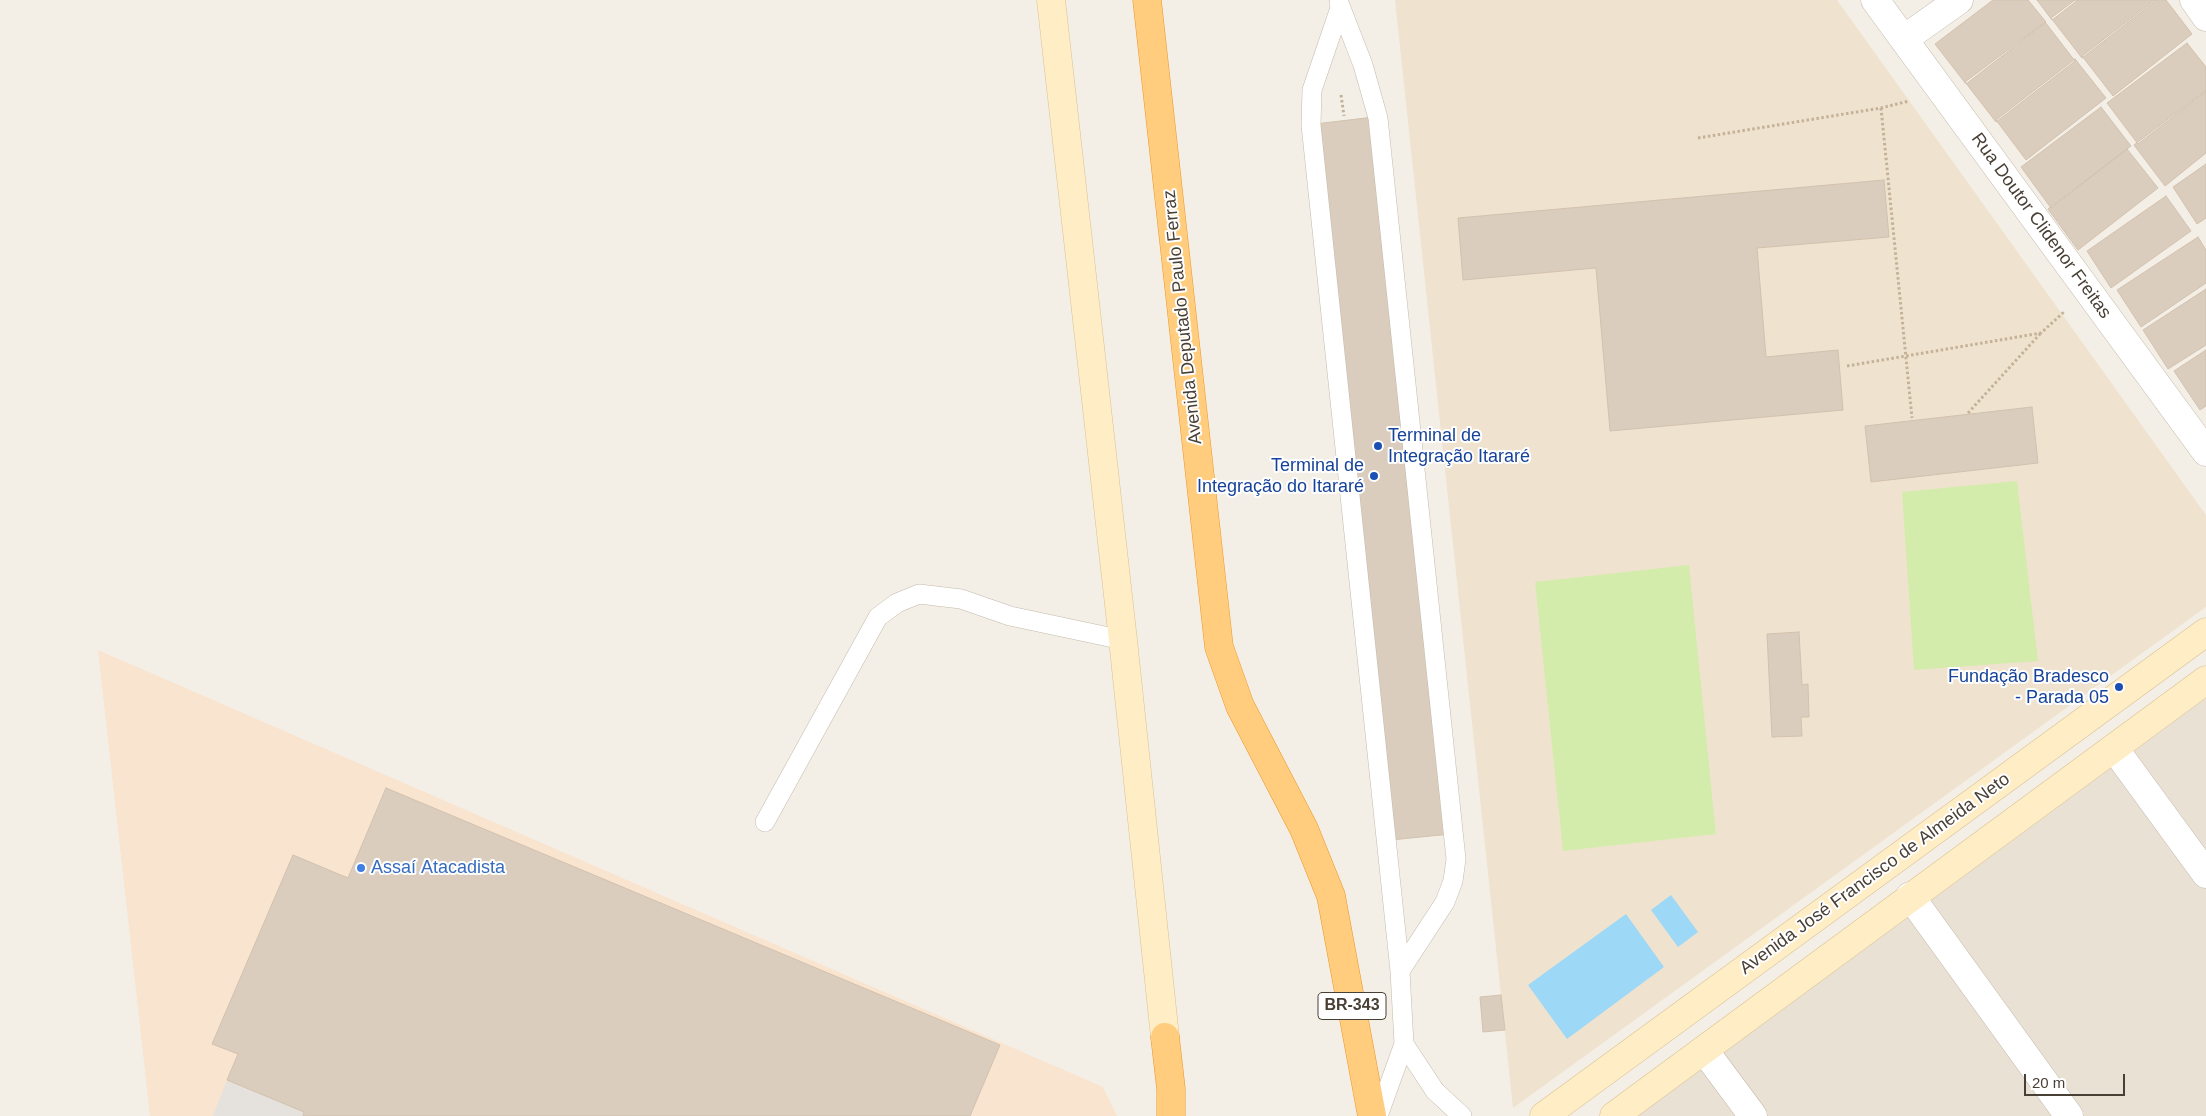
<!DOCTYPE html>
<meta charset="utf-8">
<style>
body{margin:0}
#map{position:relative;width:2206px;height:1116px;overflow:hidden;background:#f4efe6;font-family:Arial,sans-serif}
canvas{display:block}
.scale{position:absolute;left:2024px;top:1074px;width:101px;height:22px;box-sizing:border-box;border:2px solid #483f35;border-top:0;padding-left:6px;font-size:15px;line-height:18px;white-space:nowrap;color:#483f35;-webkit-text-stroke:4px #fff;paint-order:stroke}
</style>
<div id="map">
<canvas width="2206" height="1116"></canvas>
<div class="scale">20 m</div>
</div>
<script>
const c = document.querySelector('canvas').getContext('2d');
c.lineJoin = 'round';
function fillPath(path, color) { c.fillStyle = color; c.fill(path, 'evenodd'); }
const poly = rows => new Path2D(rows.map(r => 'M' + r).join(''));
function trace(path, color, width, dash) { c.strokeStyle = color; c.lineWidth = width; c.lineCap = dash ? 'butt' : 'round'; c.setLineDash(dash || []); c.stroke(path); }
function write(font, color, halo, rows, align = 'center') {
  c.font = font + ' Arial,sans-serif'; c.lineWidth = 4; c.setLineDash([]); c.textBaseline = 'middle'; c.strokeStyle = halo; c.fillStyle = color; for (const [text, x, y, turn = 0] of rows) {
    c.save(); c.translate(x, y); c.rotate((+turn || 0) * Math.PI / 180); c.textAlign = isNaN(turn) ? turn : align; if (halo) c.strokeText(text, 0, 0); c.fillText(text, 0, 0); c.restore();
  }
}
const residential = poly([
 [2206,680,2206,1116,1614,1116]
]);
const commercial = poly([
 [98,650,1103,1087,1117,1116,150,1116]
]);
const education = poly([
 [1395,0,1837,0,2206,515,2206,607,1513,1108]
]);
const green = poly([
 [2017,481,2038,661,1914,670,1902,492],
 [1689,565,1716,834,1563,851,1535,582]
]);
const parking = poly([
 [227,1080,304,1112,303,1116,213,1116]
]);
const water = poly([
 [1671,895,1698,932,1678,947,1651,910],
 [1626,914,1664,967,1567,1039,1528,985]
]);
const building = poly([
 [1993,0,2028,0,2046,22,1966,84,1935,44,1993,0],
 [2037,0,2078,0,2052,20,2037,0],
 [2075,0,2157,0,2082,58,2051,18,2075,0],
 [2155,0,2166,0,2192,34,2113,96,2082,56,2155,0],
 [2045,22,2075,61,1996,122,1965,82,2045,22],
 [2187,43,2206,67,2206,91,2138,144,2107,103,2187,43],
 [2075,59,2106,98,2026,160,1996,120,2075,59],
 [2206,90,2206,153,2165,186,2134,145,2206,90],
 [2101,107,2131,146,2051,208,2021,167,2101,107],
 [1374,117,1451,834,1391,840,1315,124,1374,117],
 [2127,149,2158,188,2078,250,2048,209,2127,149],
 [2206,164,2206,218,2197,224,2173,187,2206,164],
 [1884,180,1889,237,1757,248,1766,357,1838,350,1843,410,1610,431,1596,268,1463,280,1458,218,1884,180],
 [2166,196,2191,231,2111,288,2087,251,2166,196],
 [2198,237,2206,250,2206,283,2141,327,2117,290,2198,237],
 [2206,289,2206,345,2168,369,2143,330,2206,289],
 [2206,350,2206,406,2200,410,2174,371,2206,350],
 [2032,407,2038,463,1871,482,1865,426,2032,407],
 [1799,632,1802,685,1808,684,1809,717,1801,717,1802,736,1772,737,1767,634,1799,632],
 [386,788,1000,1045,970,1116,303,1116,304,1112,227,1080,238,1054,212,1044,293,855,348,878,386,788],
 [1501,995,1505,1030,1483,1032,1480,997,1501,995]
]);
const path = poly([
 [1341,95,1344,116],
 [1881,108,1912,418],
 [1698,138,1881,108,1909,101],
 [1847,366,2041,333,2065,311],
 [1968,413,2040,334]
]);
const service = poly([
 [1339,3,1363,65,1378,118,1456,859,1453,881,1445,902,1400,971],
 [1340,8,1312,90,1311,125,1400,971,1404,1044,1378,1116],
 [765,822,878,617,897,603,919,594,961,599,1010,616,1123,640],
 [1404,1044,1435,1091,1462,1116]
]);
const minor = poly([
 [1875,0,2206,452],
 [2194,0,2206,17],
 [2114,748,2206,874],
 [1910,896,2069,1116],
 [1704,1050,1753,1116]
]);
const tertiary = poly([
 [1904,39,1959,0]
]);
const secondary = poly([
 [1051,0,1123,640,1165,1037],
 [1544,1116,2206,632],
 [1614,1116,2206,680]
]);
const trunk = poly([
 [1147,0,1219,647,1240,706,1304,829,1331,896,1372,1116],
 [1165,1037,1171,1089,1171,1116]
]);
const markers = [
 [1378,446,5,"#1a4fb4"],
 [1374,476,5,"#1a4fb4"],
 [2119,687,5,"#1a4fb4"],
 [361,868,5,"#3f7fe0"]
];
const shields = [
 [1352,1006,68]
];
const shieldNames = [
 ["BR-343",1352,1006]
];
const streetNames = [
 ["Rua Doutor Clidenor Freitas",2041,226,54],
 ["Avenida Deputado Paulo Ferraz",1183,317,-96],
 ["Avenida José Francisco de Almeida Neto",1875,874,-36]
];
const transitNames = [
 ["Terminal de",1388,436,"left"],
 ["Integração Itararé",1388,457,"left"],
 ["Terminal de",1364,466],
 ["Integração do Itararé",1364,487],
 ["Fundação Bradesco",2109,677],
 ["- Parada 05",2109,698]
];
const shopNames = [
 ["Assaí Atacadista",371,868]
];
fillPath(residential, '#e9e1d4');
fillPath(commercial, '#f8e4cf');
fillPath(education, '#efe3cf');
fillPath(green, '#d4ecab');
fillPath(parking, '#e5e2de');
fillPath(water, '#9dd8f7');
fillPath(building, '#dacdbd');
trace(building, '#d3c1ad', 1);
trace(service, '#c4b9ab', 20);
trace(minor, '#c4b9ab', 29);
trace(tertiary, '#c4b9ab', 29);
trace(secondary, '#d8c192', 29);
trace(trunk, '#eb9629', 29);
trace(path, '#c4b198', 3, [2.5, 2.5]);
trace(service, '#fff', 19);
trace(minor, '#fff', 28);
trace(tertiary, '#fff', 28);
trace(secondary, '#ffedc5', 28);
trace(trunk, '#ffcd7d', 28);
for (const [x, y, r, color] of markers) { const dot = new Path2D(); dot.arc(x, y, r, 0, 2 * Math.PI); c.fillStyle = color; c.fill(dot); trace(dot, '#fff', 2); }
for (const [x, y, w] of shields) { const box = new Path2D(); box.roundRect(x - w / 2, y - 13.5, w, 27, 4); c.fillStyle = '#fff'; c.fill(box); trace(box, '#483f35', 1); }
write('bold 16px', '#483f35', null, shieldNames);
write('18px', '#483f35', '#fff', streetNames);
write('18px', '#164399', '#fff', transitNames, 'right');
write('18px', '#366cbe', '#fff', shopNames, 'left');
</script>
